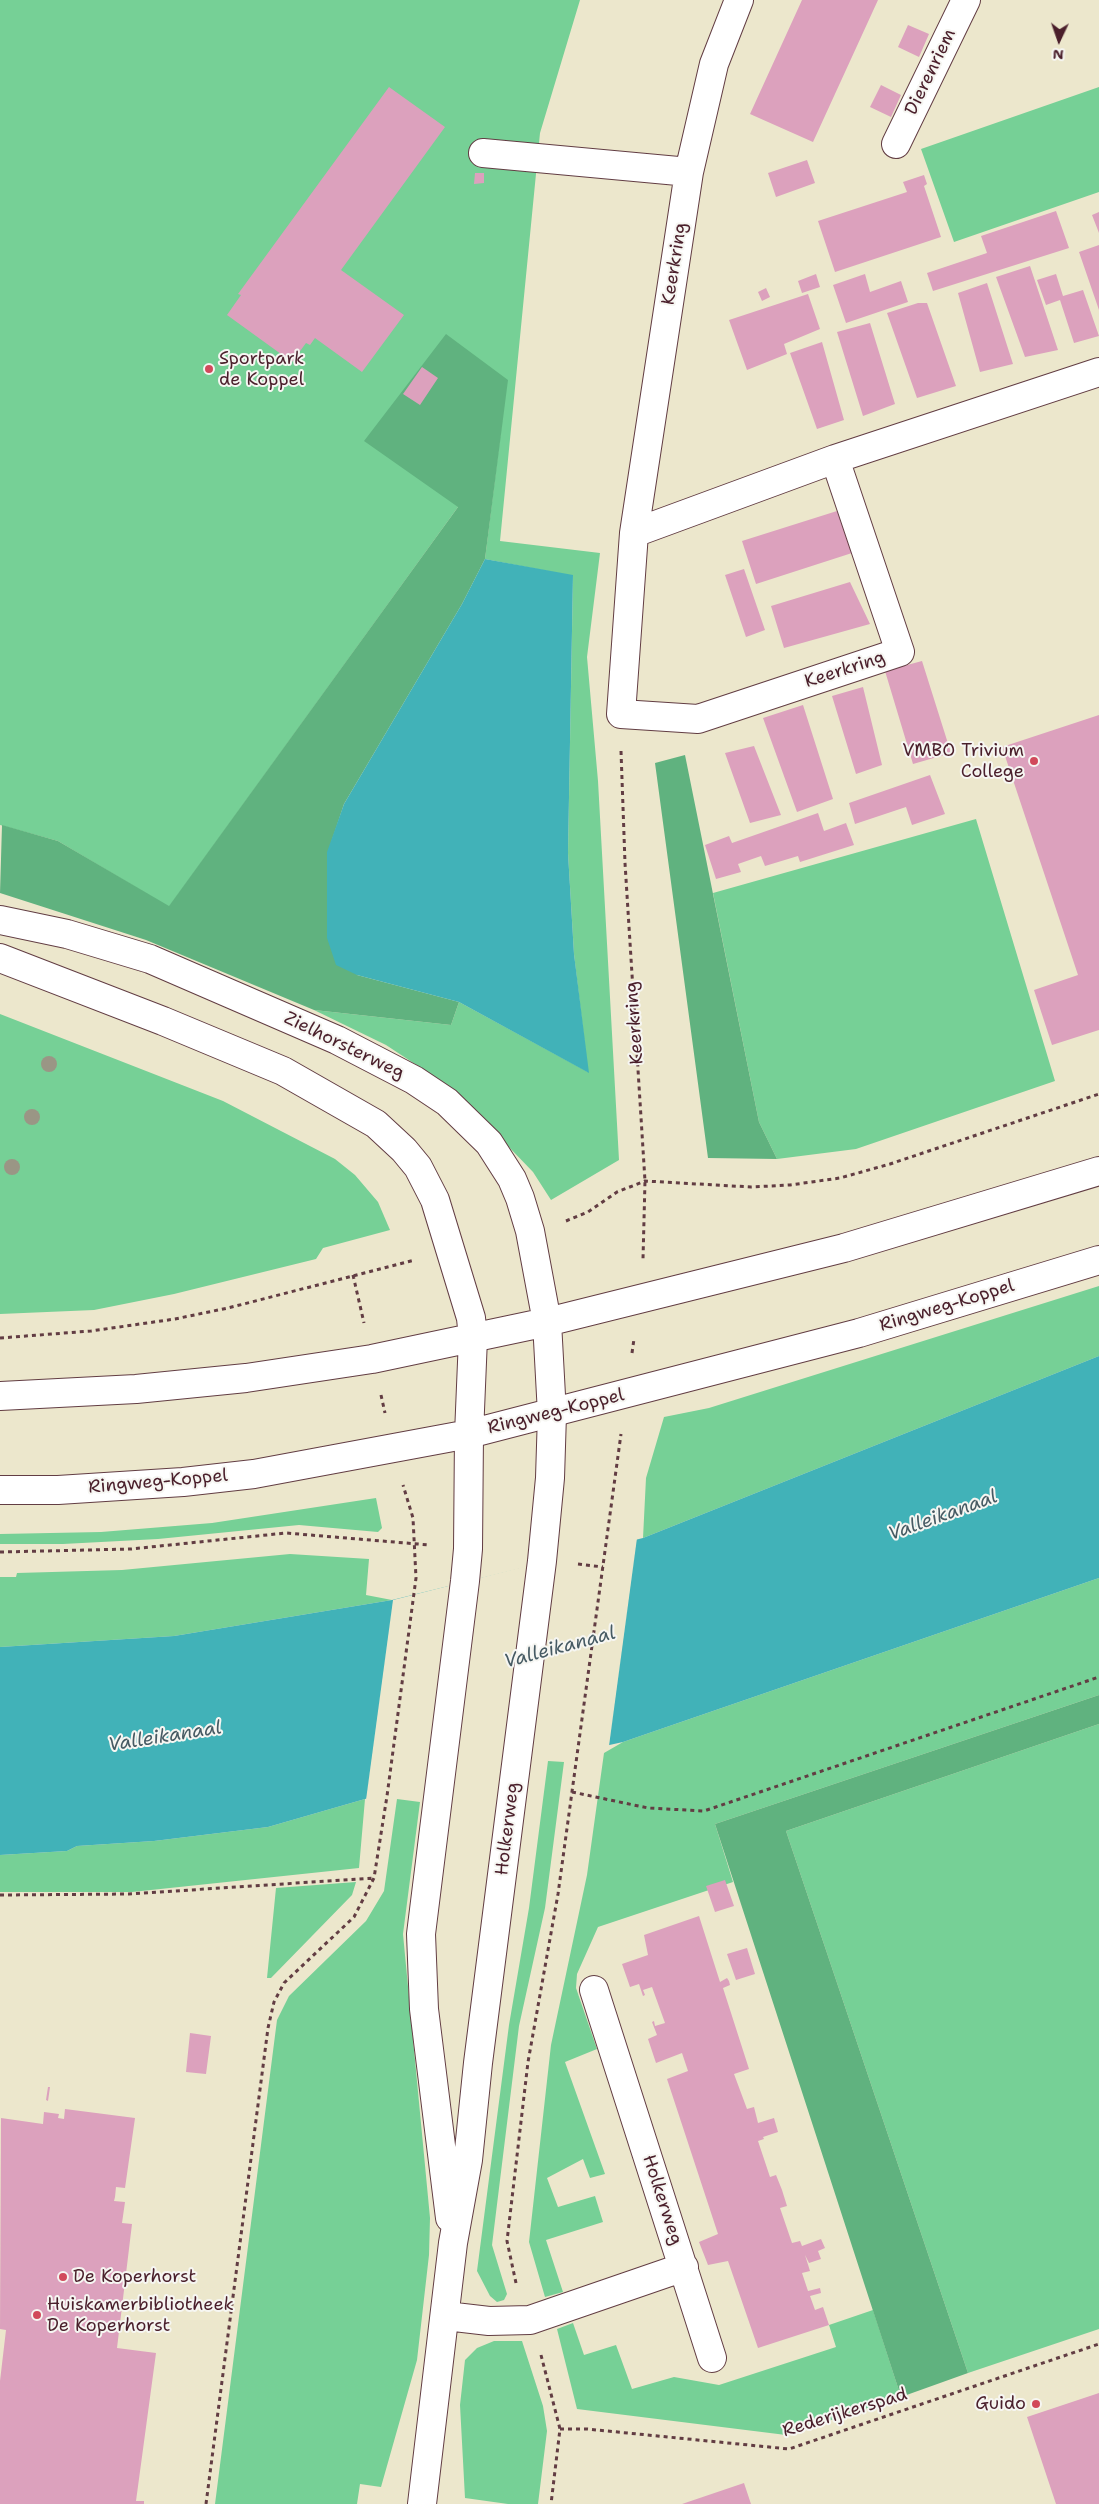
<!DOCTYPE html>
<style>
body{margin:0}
#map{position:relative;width:1099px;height:2504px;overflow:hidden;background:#ece7cc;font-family:"Shantell Sans",sans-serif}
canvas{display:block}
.north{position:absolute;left:1034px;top:15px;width:50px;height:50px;-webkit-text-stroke:4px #f6f6f2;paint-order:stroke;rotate:183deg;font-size:14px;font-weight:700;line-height:20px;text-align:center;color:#4a1f2b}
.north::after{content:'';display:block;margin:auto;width:18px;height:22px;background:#4a1f2b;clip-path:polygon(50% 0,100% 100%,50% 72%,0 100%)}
</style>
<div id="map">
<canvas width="1099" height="2504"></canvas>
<div class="north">N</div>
</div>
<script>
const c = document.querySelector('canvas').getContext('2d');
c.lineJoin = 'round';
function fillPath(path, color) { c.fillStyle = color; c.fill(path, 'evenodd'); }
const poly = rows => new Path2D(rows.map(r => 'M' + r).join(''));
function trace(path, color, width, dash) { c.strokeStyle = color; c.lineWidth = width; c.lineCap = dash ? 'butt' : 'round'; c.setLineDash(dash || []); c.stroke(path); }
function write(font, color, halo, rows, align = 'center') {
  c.font = font + ' "Shantell Sans",sans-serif'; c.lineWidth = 4; c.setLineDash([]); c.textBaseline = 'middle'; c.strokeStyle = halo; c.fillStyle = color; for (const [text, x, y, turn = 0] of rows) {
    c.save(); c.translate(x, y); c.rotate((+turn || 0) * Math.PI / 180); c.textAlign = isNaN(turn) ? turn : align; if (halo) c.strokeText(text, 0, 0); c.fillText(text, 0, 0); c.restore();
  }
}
const green = poly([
 [0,0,580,0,540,133,500,541,600,553,587,657,598,781,619,1160,551,1200,533,1172,453,1089,386,1045,314,1010,451,1025,459,1002,588,1072,574,954,568,853,573,576,485,559,507,381,458,507,169,907,58,841,0,825],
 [1099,87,1099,192,954,242,921,149],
 [976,819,1055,1081,856,1149,777,1159,759,1122,713,893],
 [0,1014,223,1101,335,1159,355,1175,378,1202,390,1230,323,1248,316,1259,174,1294,94,1310,0,1314],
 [1099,1286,1099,1356,643,1538,646,1478,664,1417,709,1408],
 [376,1498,382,1528,378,1532,299,1525,158,1539,63,1544,0,1544,0,1534,101,1532,212,1523],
 [290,1554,369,1559,366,1595,392,1600,174,1636,0,1647,0,1577,16,1577,17,1573,122,1570],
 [1099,1578,1099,1695,715,1824,733,1882,598,1927,577,1974,576,1988,597,2049,565,2062,605,2174,590,2178,583,2159,547,2178,558,2207,595,2196,603,2222,546,2240,563,2292,545,2297,529,2242,551,2045,587,1875,604,1753,623,1742],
 [1099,1724,1099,2329,968,2373,786,1831],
 [548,1761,564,1762,545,1908,519,2026,492,2245,507,2294,504,2300,497,2302,490,2296,477,2271,509,2025,529,1908],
 [365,1799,359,1868,132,1892,0,1892,0,1855,67,1851,77,1846,154,1841,268,1827],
 [397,1799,420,1802,403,1934,430,2218,429,2255,417,2360,381,2487,360,2484,357,2504,215,2504,277,2020,289,1996,366,1921,384,1891],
 [356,1882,352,1895,271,1978,267,1978,276,1888],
 [873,2310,901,2397,786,2435,577,2409,557,2329,573,2323,584,2355,616,2345,632,2389,674,2377,719,2385,836,2347,829,2325],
 [494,2341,522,2341,543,2406,547,2431,538,2504,508,2504,465,2498,460,2405,465,2360,477,2348]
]);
const forest = poly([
 [446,334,508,380,485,559,462,604,344,804,328,852,329,871,357,975,459,1002,451,1025,314,1010,146,940,0,893,2,825,58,841,169,906,458,507,364,441],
 [685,755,759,1122,777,1159,708,1158,655,763],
 [1099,1695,1099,1724,786,1831,968,2373,901,2397,715,1824]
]);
const water = poly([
 [485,559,573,575,568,853,574,954,589,1073,459,1002,357,975,336,965,327,938,327,852,344,804,462,604],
 [1099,1356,1099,1578,623,1742,365,1799,268,1827,154,1841,77,1846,67,1851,0,1855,0,1647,174,1636,392,1600,643,1538]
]);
const pier = poly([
 [637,1538,609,1746,366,1800,393,1600]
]);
const building = poly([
 [802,0,878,0,813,142,750,114],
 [908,25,929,34,919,57,898,47],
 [881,85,901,95,891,117,870,107],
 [389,87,445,127,341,270,404,315,362,372,315,338,310,345,306,343,292,362,227,315,241,295,238,294],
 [807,160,815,183,776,197,768,173],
 [475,173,484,173,484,183,474,184],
 [924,175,927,184,924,186,941,237,835,272,818,221,907,192,903,182],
 [1056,211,1069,248,933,291,927,273,987,253,981,236],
 [1099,212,1099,233,1092,215],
 [1099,245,1099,310,1079,252],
 [1030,266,1058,350,1025,357,996,277],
 [816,274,820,287,802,293,798,281],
 [865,274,870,292,901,281,908,302,846,323,833,285],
 [1056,274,1063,296,1083,290,1099,336,1074,343,1060,300,1046,305,1037,280],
 [987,283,1013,364,980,372,958,293],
 [766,288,770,297,762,301,758,292],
 [808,294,820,329,784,344,787,354,747,370,729,320],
 [918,303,927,303,956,386,917,398,887,313],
 [870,323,895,404,863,416,837,332],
 [822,342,844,420,817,429,790,353],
 [422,367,438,378,420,405,403,394],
 [837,511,852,553,756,584,742,541],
 [744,569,765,630,746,637,725,575],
 [850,582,870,624,784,648,771,606],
 [922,661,951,753,913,764,885,671],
 [863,687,882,765,856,774,832,696],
 [803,705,833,799,797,812,763,718],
 [1099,715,1099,1030,1052,1045,1034,990,1078,975,1002,747],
 [754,746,781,815,750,823,725,753],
 [930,775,945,814,912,825,906,807,855,824,849,803],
 [818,813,824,831,846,823,854,845,800,862,798,856,765,866,761,856,738,864,741,872,716,879,705,845,729,836,732,843],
 [725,1880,734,1906,715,1912,706,1886],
 [699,1916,720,1982,727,1978,729,1981,730,1985,723,1988,749,2069,734,2074,747,2109,754,2107,758,2123,774,2118,778,2132,763,2137,764,2139,758,2141,770,2177,776,2175,782,2190,787,2206,780,2208,792,2243,800,2241,802,2246,821,2239,825,2248,818,2251,821,2259,809,2263,805,2255,810,2271,802,2273,808,2291,820,2288,821,2293,810,2296,815,2310,823,2307,829,2325,758,2348,728,2261,708,2265,699,2242,718,2234,667,2079,688,2071,682,2053,656,2063,648,2039,657,2035,652,2022,654,2021,655,2026,665,2023,652,1987,643,1990,645,1995,643,1996,639,1984,630,1987,622,1964,648,1955,644,1935],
 [747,1948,755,1974,736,1980,727,1954],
 [190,2033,211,2036,206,2074,186,2072],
 [48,2087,50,2087,48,2101,46,2100],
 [65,2109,135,2118,125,2188,116,2187,115,2197,114,2201,125,2202,122,2223,132,2224,117,2348,156,2353,136,2501,144,2501,144,2504,0,2504,0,2381,6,2330,0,2329,1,2118,43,2124,44,2112,59,2114,58,2118,64,2119],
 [1099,2393,1099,2504,1056,2504,1027,2417],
 [744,2483,751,2504,682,2504]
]);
const path = poly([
 [621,751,625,863,645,1181,643,1259],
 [566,1221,588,1212,617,1192,645,1181,751,1187,790,1185,840,1178,890,1164,1099,1094],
 [353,1275,364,1323],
 [0,1338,91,1331,175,1319,228,1308,415,1260],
 [632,1353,634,1339],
 [381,1395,385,1413],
 [0,1552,131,1549,286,1533,430,1545],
 [578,1564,603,1567],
 [572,1792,648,1808,704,1811,1099,1677],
 [0,1895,129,1894,374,1878],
 [516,2283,507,2241,528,2062,558,1894,621,1434],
 [541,2355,560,2429,551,2504],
 [560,2429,587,2429,789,2449,1099,2344],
 [206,2504,268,2028,274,2002,284,1983,354,1917,374,1878,387,1796,416,1578,413,1518,403,1485]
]);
const minor = poly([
 [739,0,714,64,689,172,634,533,621,714,698,719,900,652,835,459,1099,372],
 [896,144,966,0],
 [483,153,689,172],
 [634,533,835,459],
 [594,1990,712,2358],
 [450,2218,424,2009,421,1934,465,1581,468,1549,469,1434],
 [446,2316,489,2321,530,2320,684,2267],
 [422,2504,453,2243,468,2160,478,2063,542,1561,550,1478,552,1414]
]);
const major = poly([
 [0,920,67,934,150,959,337,1040,414,1080,447,1102,489,1143,512,1179,520,1198,530,1231,547,1322,552,1414],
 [0,958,163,1021,283,1071,376,1124,404,1150,418,1167,435,1200,471,1318,473,1338,469,1434],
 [0,1396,136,1389,246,1378,372,1359,547,1322,844,1248,1099,1171],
 [0,1490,58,1490,183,1482,254,1474,469,1434,859,1333,1099,1260]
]);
const trees = [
 [49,1064],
 [32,1117],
 [12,1167]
];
const markers = [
 [209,369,5,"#d1495b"],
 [1034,761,5,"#d1495b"],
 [63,2277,5,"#d1495b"],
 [37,2315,5,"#d1495b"],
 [1036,2404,5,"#d1495b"]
];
const streetNames = [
 ["Dierenriem",931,72,-64],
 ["Keerkring",675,264,-81],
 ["Keerkring",845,670,-18],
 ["Keerkring",635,1023,-94],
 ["Zielhorsterweg",344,1046,26],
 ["Ringweg-Koppel",947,1306,-17],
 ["Ringweg-Koppel",556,1412,-14],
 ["Ringweg-Koppel",158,1482,-5],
 ["Holkerweg",508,1829,-83],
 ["Holkerweg",662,2200,72],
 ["Rederijkerspad",845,2413,-17]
];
const poiNames = [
 ["Sportpark",219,359],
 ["de Koppel",219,380],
 ["VMBO Trivium",1024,751,"right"],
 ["College",1024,772,"right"],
 ["De Koperhorst",73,2277],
 ["Huiskamerbibliotheek",47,2305],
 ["De Koperhorst",47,2326],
 ["Guido",1026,2404,"right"]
];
const waterNames = [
 ["Valleikanaal",943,1516,-20],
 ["Valleikanaal",560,1648,-15],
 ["Valleikanaal",165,1737,-9]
];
fillPath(green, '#76d096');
fillPath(forest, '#60b27f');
fillPath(water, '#41b2b8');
fillPath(pier, '#ece7cc');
fillPath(building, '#dca1bd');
trace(minor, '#623d43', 30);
trace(major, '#623d43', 30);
trace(path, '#623d43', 3, [4, 4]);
trace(minor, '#fff', 28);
trace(major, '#fff', 28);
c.fillStyle = '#9a9685';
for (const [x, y] of trees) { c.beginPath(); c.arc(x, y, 8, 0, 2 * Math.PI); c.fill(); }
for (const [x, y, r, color] of markers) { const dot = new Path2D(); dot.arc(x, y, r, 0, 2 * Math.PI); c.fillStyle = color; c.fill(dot); trace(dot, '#f6f6f2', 2); }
write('18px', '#4a1f2b', '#f6f6f2', streetNames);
write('18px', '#4a1f2b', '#f6f6f2', poiNames, 'left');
write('italic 19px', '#465a63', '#f6f6f2', waterNames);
</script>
